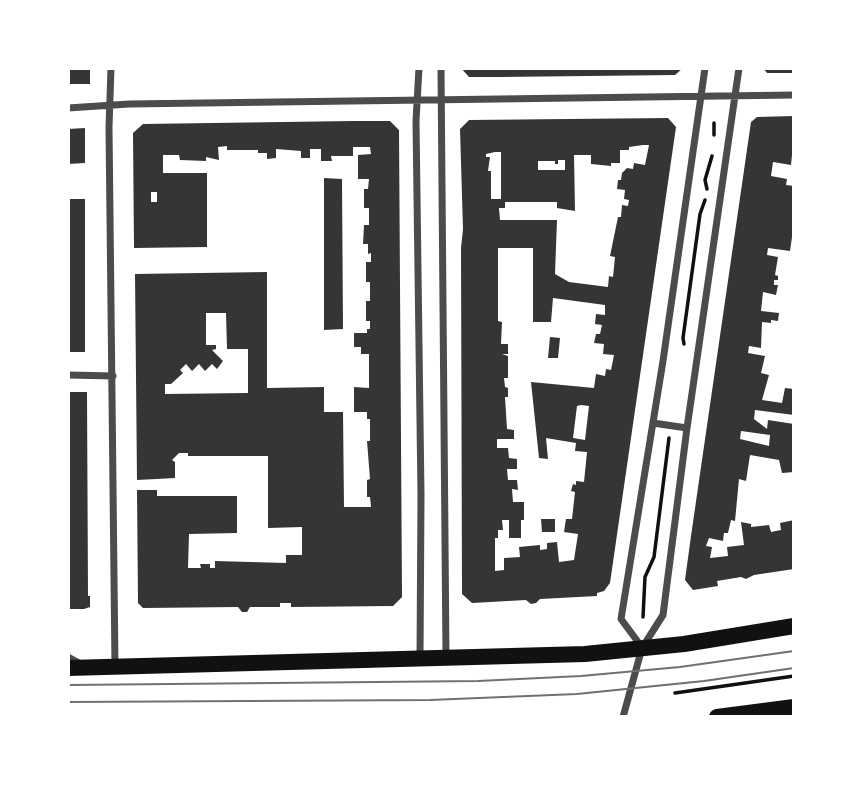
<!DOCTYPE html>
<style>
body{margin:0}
#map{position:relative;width:862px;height:785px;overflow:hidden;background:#fff;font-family:Figtree,sans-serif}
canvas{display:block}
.frame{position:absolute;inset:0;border:70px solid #fff;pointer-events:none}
</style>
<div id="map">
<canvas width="862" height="785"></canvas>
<div class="frame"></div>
</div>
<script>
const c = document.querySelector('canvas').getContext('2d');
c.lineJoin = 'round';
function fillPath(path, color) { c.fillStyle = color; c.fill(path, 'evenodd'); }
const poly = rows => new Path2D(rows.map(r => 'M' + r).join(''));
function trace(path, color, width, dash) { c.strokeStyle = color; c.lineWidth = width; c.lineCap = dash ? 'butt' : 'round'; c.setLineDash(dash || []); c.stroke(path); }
const building = poly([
 [68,68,90,68,90,84,68,84],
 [461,68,683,68,675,75,500,77,469,77],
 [763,68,794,68,794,73,767,73],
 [794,116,794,155,792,155,791,165,773,162,771,176,787,179,786,185,794,186,794,237,792,237,790,251,768,248,767,255,778,257,775,275,778,276,778,280,774,280,774,285,778,285,776,295,763,292,761,311,779,313,778,321,771,320,771,323,762,322,761,348,749,346,748,353,765,356,761,373,769,375,762,400,782,403,785,388,794,389,794,415,755,410,754,419,767,429,768,420,794,424,794,472,782,473,779,460,750,455,746,481,739,479,735,521,731,520,728,533,724,533,723,541,709,538,706,546,712,547,710,558,728,556,727,547,744,545,741,522,751,524,751,527,769,525,771,532,781,530,780,523,794,520,794,569,754,575,746,579,741,577,717,581,718,586,693,590,685,580,691,536,751,122,757,117],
 [741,431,770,435,769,446,740,439],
 [668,118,676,127,610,583,604,591,597,593,597,596,540,599,536,603,531,604,526,600,472,603,462,594,461,248,463,229,460,129,469,120],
 [643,145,649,145,645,165,634,163,633,169,627,168,622,173,621,180,618,180,617,189,625,190,624,199,629,200,628,206,622,205,621,217,618,217,610,256,615,257,613,277,609,276,608,287,569,282,555,274,557,220,500,220,499,208,505,208,505,202,557,202,557,208,575,211,574,155,591,155,591,164,611,166,611,163,620,163,620,150,629,150,629,147],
 [495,152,501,152,501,199,491,199,491,171,488,171,490,157,486,157,486,154],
 [558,160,565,160,565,170,538,170,538,161,555,161,555,164,558,164],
 [498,248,533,248,533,322,551,322,553,298,605,305,605,315,596,314,595,324,602,325,600,334,596,334,594,343,604,344,603,354,614,355,611,370,606,369,605,376,596,374,594,388,531,382,539,458,548,459,546,438,576,443,575,451,587,452,584,482,576,481,576,485,573,484,571,491,575,492,572,519,566,519,564,532,578,534,574,560,559,562,557,542,547,543,547,549,540,550,540,545,519,547,520,557,504,558,504,570,495,571,495,538,498,538,498,530,503,530,502,520,509,520,509,538,521,538,521,520,524,520,524,502,513,502,512,489,518,490,517,480,508,480,507,469,517,469,517,459,509,458,508,448,497,448,497,439,514,439,514,430,507,429,505,397,508,397,508,388,505,387,504,378,508,378,508,356,502,354,508,354,508,344,501,344,502,322,498,321],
 [581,405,589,406,585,440,573,438,577,406],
 [353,121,390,121,399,130,402,597,393,606,291,607,291,603,280,603,280,607,250,607,247,612,242,612,238,607,143,608,138,603,137,490,157,490,157,496,237,496,237,533,189,534,188,568,201,568,200,564,210,564,210,568,215,568,215,561,286,563,286,555,302,555,302,527,268,528,268,456,188,456,188,453,179,453,172,460,175,462,175,478,137,480,135,274,267,272,267,388,324,387,324,412,343,412,344,507,371,507,370,497,367,497,367,480,370,479,367,441,370,441,370,419,367,419,367,412,354,412,354,387,369,388,369,354,361,354,361,347,354,347,354,333,367,333,367,329,370,329,370,321,366,321,366,301,370,301,370,282,366,282,366,262,371,262,371,253,368,254,368,244,363,244,364,225,369,225,369,208,364,208,364,189,368,189,369,179,358,179,358,155,371,154,370,147,353,147,353,156,331,156,332,161,321,161,321,149,310,149,310,158,301,158,301,151,276,149,276,158,267,159,267,153,258,153,258,150,227,150,227,146,218,147,219,160,206,157,206,161,180,160,179,155,163,155,163,173,207,173,207,247,134,248,133,133,143,124],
 [151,192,157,192,157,202,151,202],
 [206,313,226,313,227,349,248,349,248,393,165,394,165,384,171,384,183,373,180,370,186,364,192,371,199,364,205,371,212,364,217,369,223,361,212,350,216,349,216,345,206,345],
 [85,128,85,163,68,164,68,129],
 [324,178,342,179,343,329,324,330],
 [68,199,85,199,85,352,68,352],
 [550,337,560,338,558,358,548,358],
 [68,392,87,392,88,596,90,596,90,607,84,609,68,609],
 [541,519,555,519,555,532,542,532]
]);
const path = poly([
 [714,135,714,123],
 [707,189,705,180,712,156],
 [684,344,683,338,700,214,705,200],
 [643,617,645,577,654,557,669,438],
 [675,693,794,676]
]);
const minor = poly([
 [111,68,109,127,115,666],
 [419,68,416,121,421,495,420,659],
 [441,68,446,658],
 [68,108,129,104,794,95],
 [68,375,113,376],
 [653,423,687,428],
 [641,646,621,619,663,361,705,68],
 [68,657,81,664],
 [623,717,642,648,663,615,687,428,739,68]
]);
const primary = poly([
 [68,668,585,654,684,644,794,626],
 [717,717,794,707]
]);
const tram = poly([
 [68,685,478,681,581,676,680,667,794,651],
 [68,702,430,700,577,694,704,681,794,668]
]);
fillPath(building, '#353535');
trace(path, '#111', 3.5);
trace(minor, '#4c4c4c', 7);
trace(primary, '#111', 16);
trace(tram, '#707070', 2);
</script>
